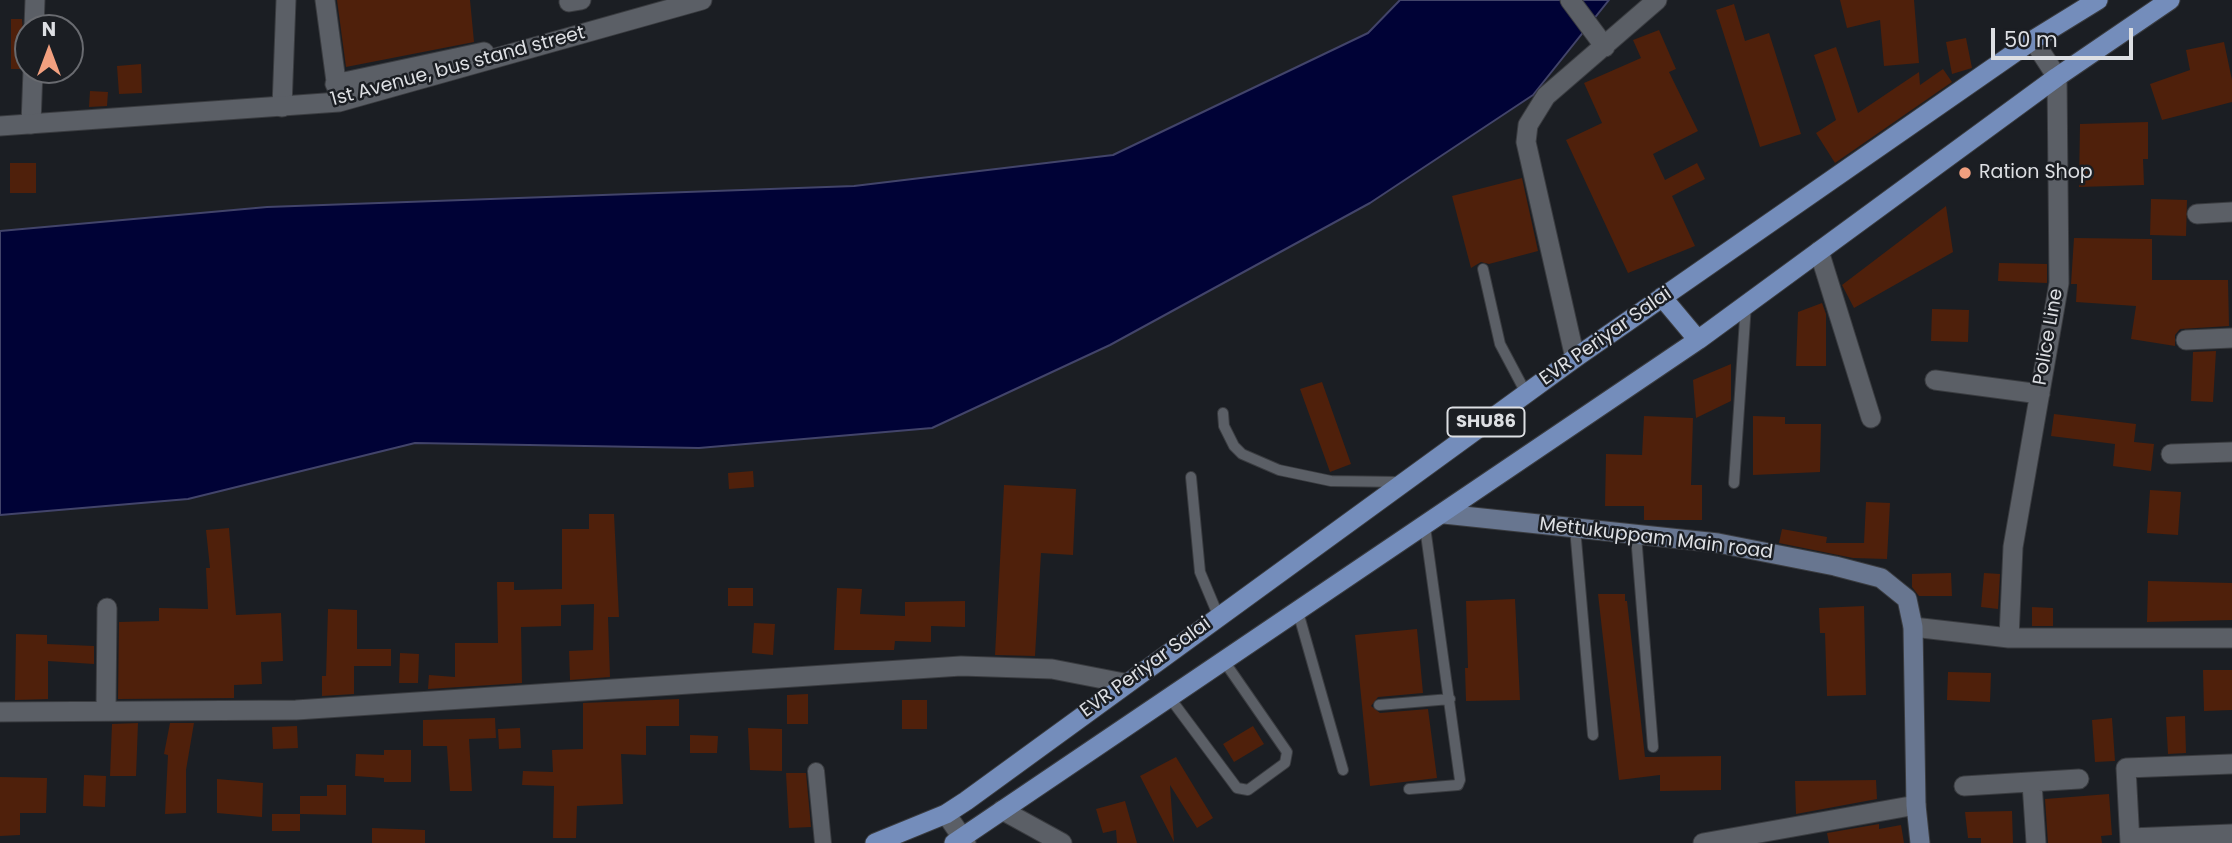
<!DOCTYPE html>
<style>
body{margin:0}
#map{position:relative;width:2232px;height:843px;overflow:hidden;background:#1b1e23;font-family:Poppins,sans-serif}
canvas{display:block}
.north{position:absolute;left:14px;top:14px;width:70px;height:70px;box-sizing:border-box;background:#1b1e23;border:2px solid #696b70;border-radius:50%;rotate:0deg;font-size:19px;font-weight:700;line-height:28px;text-align:center;color:#dddfe3}
.north::after{content:'';display:block;margin:auto;width:24px;height:32px;background:#f2a07f;clip-path:polygon(50% 0,100% 100%,50% 72%,0 100%)}
.scale{position:absolute;left:1991px;top:28px;width:142px;height:32px;box-sizing:border-box;border:4px solid #dddfe3;border-top:0;padding-left:9px;font-size:21px;line-height:24px;white-space:nowrap;color:#dddfe3;-webkit-text-stroke:5px #1b1e23;paint-order:stroke}
</style>
<div id="map">
<canvas width="2232" height="843"></canvas>
<div class="north">N</div>
<div class="scale">50 m</div>
</div>
<script>
const c = document.querySelector('canvas').getContext('2d');
c.lineJoin = 'round';
function fillPath(path, color) { c.fillStyle = color; c.fill(path, 'evenodd'); }
const poly = rows => new Path2D(rows.map(r => 'M' + r).join(''));
function trace(path, color, width, dash) { c.strokeStyle = color; c.lineWidth = width; c.lineCap = dash ? 'butt' : 'round'; c.setLineDash(dash || []); c.stroke(path); }
function write(font, color, halo, rows, align = 'center') {
  c.font = font + ' Poppins,sans-serif'; c.lineWidth = 5; c.setLineDash([]); c.textBaseline = 'middle'; c.strokeStyle = halo; c.fillStyle = color; for (const [text, x, y, turn = 0] of rows) {
    c.save(); c.translate(x, y); c.rotate((+turn || 0) * Math.PI / 180); c.textAlign = isNaN(turn) ? turn : align; if (halo) c.strokeText(text, 0, 0); c.fillText(text, 0, 0); c.restore();
  }
}
const water = poly([
 [1400,0,1609,0,1533,95,1370,203,1110,345,932,428,699,448,415,443,188,499,0,515,0,231,267,207,854,186,1113,155,1368,33,1400,0]
]);
const building = poly([
 [337,0,470,0,474,42,346,67],
 [1840,0,1914,0,1919,63,1884,66,1880,20,1847,28],
 [1734,4,1745,41,1769,33,1801,134,1760,147,1716,10],
 [11,19,22,19,23,33,28,39,28,59,21,69,11,69],
 [1659,30,1676,69,1669,72,1698,131,1653,154,1665,180,1697,163,1705,179,1672,196,1695,246,1628,273,1566,140,1602,123,1584,83,1641,58,1633,40],
 [1966,38,1972,68,1952,74,1946,42],
 [2224,42,2232,80,2232,102,2162,120,2150,84,2190,70,2186,50],
 [1836,47,1858,113,1919,72,1920,85,1943,69,1952,82,1835,163,1816,133,1836,120,1814,55],
 [141,64,142,93,119,94,117,66],
 [90,91,108,92,107,106,89,107],
 [2148,122,2148,159,2143,159,2144,185,2079,187,2080,124],
 [10,163,36,163,36,193,10,193],
 [1522,178,1538,251,1489,264,1481,262,1471,268,1452,196],
 [2151,199,2187,200,2186,236,2150,235],
 [1946,206,1953,252,1854,308,1842,285],
 [2074,238,2152,239,2152,280,2228,280,2229,326,2180,329,2175,335,2175,346,2131,339,2136,306,2076,302,2077,284,2071,284],
 [1999,263,2047,264,2047,283,1998,281],
 [1822,303,1826,314,1826,366,1796,366,1798,312],
 [1932,309,1969,310,1968,342,1931,341],
 [2216,351,2213,402,2191,401,2193,352],
 [1731,364,1731,401,1696,418,1693,380],
 [1322,382,1351,464,1330,472,1300,389],
 [2054,414,2136,424,2134,442,2154,444,2151,471,2113,466,2115,444,2051,436],
 [1644,416,1693,418,1691,485,1702,485,1702,520,1644,520,1644,506,1605,506,1606,454,1642,455],
 [1753,416,1785,417,1785,424,1821,424,1820,472,1753,475],
 [753,471,754,487,729,489,728,473],
 [1004,485,1076,489,1073,555,1041,553,1035,656,995,655],
 [2150,490,2181,492,2178,535,2147,533],
 [1866,502,1890,503,1887,559,1853,558,1779,543,1782,529,1827,537,1826,543,1864,543],
 [589,514,614,514,619,617,608,617,610,677,570,680,569,651,593,650,594,604,561,605,561,626,521,627,522,683,428,689,429,675,455,677,455,643,498,643,497,582,514,582,514,590,562,589,562,529,589,529],
 [229,528,236,615,281,613,283,661,261,662,262,684,234,685,234,698,118,699,119,622,159,621,159,608,208,609,206,568,210,568,206,530],
 [1951,573,1952,596,1919,596,1912,587,1912,574],
 [1984,573,2000,574,1998,609,1981,607],
 [2148,581,2232,583,2232,620,2147,622],
 [728,588,753,588,753,606,728,606],
 [837,588,862,589,860,614,905,616,905,602,965,601,965,627,931,626,931,642,895,641,894,650,834,650],
 [1598,594,1625,594,1625,601,1627,601,1645,757,1721,756,1721,790,1660,791,1660,775,1619,780],
 [1515,599,1520,700,1466,701,1465,668,1468,668,1466,601],
 [1864,606,1866,695,1827,696,1825,633,1820,633,1819,608],
 [2032,607,2053,608,2053,626,2032,626],
 [328,609,357,610,357,649,391,649,391,666,354,666,354,694,322,696,322,676,326,676],
 [754,623,775,624,773,655,752,653],
 [1417,629,1423,693,1378,697,1371,706,1380,713,1428,709,1437,778,1370,786,1355,635],
 [16,634,47,635,47,644,94,646,94,664,48,661,48,699,15,700],
 [400,653,419,654,418,683,399,683],
 [2203,670,2232,670,2232,710,2204,711],
 [1948,672,1991,673,1990,702,1947,700],
 [808,694,808,724,787,724,787,695],
 [679,699,679,726,646,726,646,755,621,754,623,804,577,806,576,838,553,838,554,786,522,785,523,771,553,772,552,750,583,749,583,703],
 [902,700,927,700,927,729,902,729],
 [2185,716,2186,753,2168,754,2166,717],
 [495,718,496,738,469,739,472,791,450,791,447,746,423,746,423,720],
 [2112,718,2115,761,2095,762,2092,720],
 [138,723,136,776,110,776,112,724],
 [170,723,194,723,186,770,186,813,165,814,168,755,164,754],
 [297,726,298,748,273,749,272,727],
 [1253,726,1264,744,1234,762,1223,744],
 [520,728,521,748,499,749,498,729],
 [748,728,782,729,782,771,750,770],
 [690,735,718,736,717,753,690,753],
 [384,750,411,750,411,782,384,782,384,778,355,776,356,754,384,755],
 [1176,757,1213,818,1197,828,1170,785,1174,842,1140,776],
 [786,773,806,773,811,827,789,828],
 [84,775,106,776,105,807,83,806],
 [0,777,47,778,46,813,20,813,20,835,0,836],
 [217,779,263,783,262,817,217,813],
 [1876,780,1877,799,1796,814,1795,781],
 [327,785,346,785,346,815,300,814,300,796,327,796],
 [2109,794,2112,835,2101,836,2102,843,2048,843,2045,799],
 [1125,801,1137,843,1117,843,1116,830,1103,833,1096,809],
 [2012,811,2013,843,1981,843,1981,838,1968,838,1965,812],
 [272,814,300,814,300,831,272,831],
 [1879,824,1879,829,1901,825,1904,843,1829,843,1827,833],
 [372,828,425,830,425,843,372,843]
]);
const service = poly([
 [1483,269,1500,344,1526,393],
 [1223,413,1224,426,1234,446,1242,454,1279,470,1331,481,1400,482],
 [1191,477,1200,572,1218,615],
 [1734,483,1746,304],
 [1575,528,1593,735],
 [1636,535,1653,747],
 [1298,612,1343,770],
 [1170,698,1237,788,1248,790,1285,763,1287,752,1224,661],
 [1379,705,1450,699],
 [1409,789,1458,785,1460,780,1425,527]
]);
const pedestrian = poly([
 [816,771,823,843]
]);
const minor = poly([
 [325,0,338,96],
 [1570,0,1605,47],
 [569,2,581,0],
 [34,28,35,0],
 [335,84,484,52],
 [282,107,286,0],
 [31,124,33,70],
 [2197,214,2232,212],
 [1819,251,1871,418],
 [2186,340,2232,338],
 [1575,358,1526,142,1528,125,1546,96,1657,0],
 [1935,380,2040,394],
 [2171,454,2232,452],
 [1913,627,2009,638,2232,638],
 [2009,638,2013,547,2059,283,2057,77,2033,40],
 [106,710,107,608],
 [0,712,296,710,961,666,1052,669,1124,683],
 [2032,783,2036,843],
 [1964,786,2079,779],
 [1002,810,1062,843],
 [946,814,966,843],
 [2130,838,2232,834],
 [1703,843,1916,805],
 [2130,843,2126,768,2232,764]
]);
const tertiary = poly([
 [0,126,339,102,702,0]
]);
const secondary = poly([
 [1444,514,1718,543,1835,566,1881,578,1907,599,1913,627,1916,805,1920,843]
]);
const primary = poly([
 [1662,297,1698,340],
 [875,843,946,814,966,801,1575,358,2033,40,2098,0],
 [954,843,1698,340,2057,77,2170,0]
]);
const markers = [
 [1965,173,7,"#f2a07f"]
];
const shields = [
 [1486,422,77]
];
const shieldNames = [
 ["SHU86",1486,422]
];
const streetNames = [
 ["1st Avenue, bus stand street",458,67,-15],
 ["EVR Periyar Salai",1606,337,-35],
 ["Police Line",2049,337,-80],
 ["Mettukuppam Main road",1656,539,7],
 ["EVR Periyar Salai",1146,668,-36]
];
const poiNames = [
 ["Ration Shop",1979,173]
];
fillPath(water, '#000236');
trace(water, '#42446a', 2);
fillPath(building, '#4f200b');
trace(service, '#3a3c40', 12);
trace(pedestrian, '#3a3c40', 18);
trace(minor, '#3a3c40', 21);
trace(tertiary, '#3a3c40', 21);
trace(secondary, '#3a3c40', 21);
trace(primary, '#3a3c40', 21);
trace(service, '#5b5f66', 10);
trace(pedestrian, '#5b5f66', 16);
trace(minor, '#5b5f66', 19);
trace(tertiary, '#5b5f66', 19);
trace(secondary, '#687690', 19);
trace(primary, '#748dbb', 19);
for (const [x, y, r, color] of markers) { const dot = new Path2D(); dot.arc(x, y, r, 0, 2 * Math.PI); c.fillStyle = color; c.fill(dot); trace(dot, '#1b1e23', 2.5); }
for (const [x, y, w] of shields) { const box = new Path2D(); box.roundRect(x - w / 2, y - 14.5, w, 29, 5); c.fillStyle = '#1b1e23'; c.fill(box); trace(box, '#dddfe3', 2); }
write('bold 18px', '#dddfe3', null, shieldNames);
write('19px', '#dddfe3', '#1b1e23', streetNames);
write('19px', '#dddfe3', '#1b1e23', poiNames, 'left');
</script>
